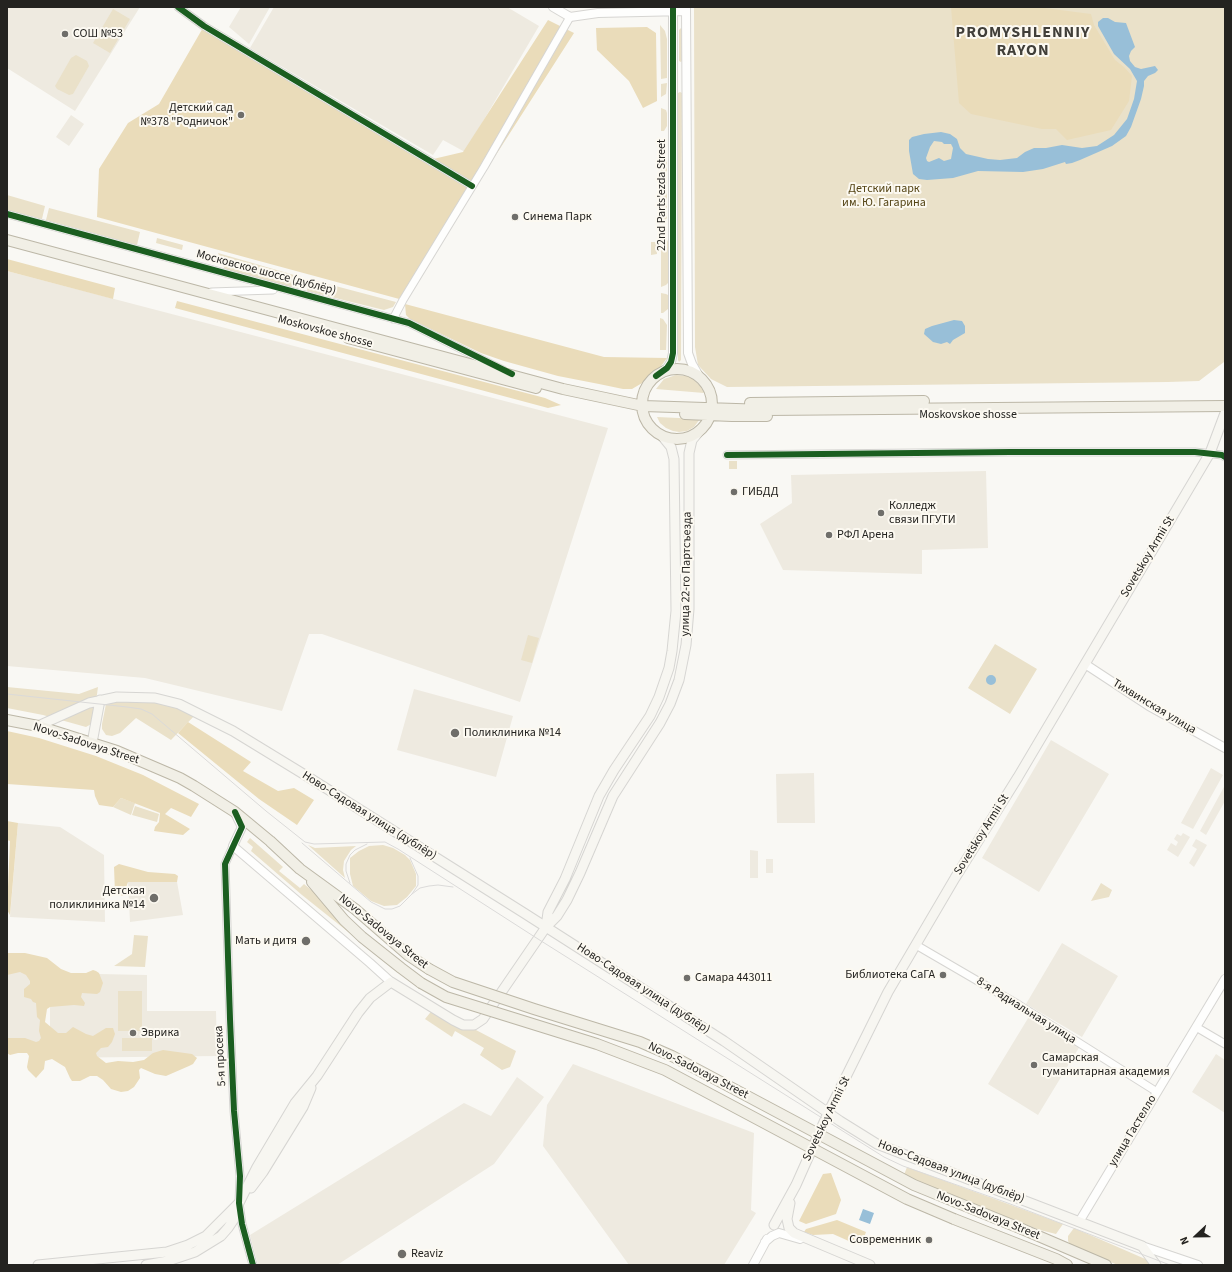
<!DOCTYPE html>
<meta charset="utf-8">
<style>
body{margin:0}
#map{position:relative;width:1232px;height:1272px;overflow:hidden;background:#f9f8f4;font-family:"Source Sans 3",sans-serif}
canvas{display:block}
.frame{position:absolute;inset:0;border:8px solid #242320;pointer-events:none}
.north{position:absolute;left:1176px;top:1216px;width:40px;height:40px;-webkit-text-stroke:3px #fcf9f1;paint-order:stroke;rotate:248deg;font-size:11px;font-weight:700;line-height:16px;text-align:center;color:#242320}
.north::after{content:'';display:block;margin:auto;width:14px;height:18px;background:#242320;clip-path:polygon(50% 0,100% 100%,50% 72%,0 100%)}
</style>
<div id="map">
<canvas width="1232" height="1272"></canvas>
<div class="frame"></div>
<div class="north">N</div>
</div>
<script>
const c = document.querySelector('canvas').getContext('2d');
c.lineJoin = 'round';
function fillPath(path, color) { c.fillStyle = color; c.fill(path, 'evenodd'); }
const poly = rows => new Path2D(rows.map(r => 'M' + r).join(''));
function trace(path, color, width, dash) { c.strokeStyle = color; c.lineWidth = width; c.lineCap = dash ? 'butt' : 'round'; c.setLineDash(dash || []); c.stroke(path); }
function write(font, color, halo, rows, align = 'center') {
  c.font = font + ' "Source Sans 3",sans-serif'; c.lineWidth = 4; c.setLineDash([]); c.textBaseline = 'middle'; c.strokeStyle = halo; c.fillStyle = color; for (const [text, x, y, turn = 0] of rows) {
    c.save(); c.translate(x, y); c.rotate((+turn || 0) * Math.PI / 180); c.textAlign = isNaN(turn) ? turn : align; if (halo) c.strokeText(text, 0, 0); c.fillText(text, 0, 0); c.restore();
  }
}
const built = poly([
 [7,7,140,7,75,111,7,68],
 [241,7,270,7,249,44,229,27],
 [274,7,507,7,539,26,465,152,443,140,433,155,250,48],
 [71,115,84,124,69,146,56,137],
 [7,271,608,428,520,702,322,634,309,634,282,711,145,678,7,666],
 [986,471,988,548,922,550,922,574,783,570,760,524,792,503,791,475],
 [414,689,513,716,496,777,397,750],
 [1051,740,1109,774,1039,892,982,858],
 [1211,768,1223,775,1193,829,1181,823],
 [814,773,815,823,777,823,776,774],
 [1225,785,1225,801,1206,835,1200,831],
 [18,823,60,827,104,855,105,922,10,917],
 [1183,833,1190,837,1178,857,1167,850,1171,843,1176,846,1178,842,1174,839,1177,834,1181,836],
 [1196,839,1207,845,1194,867,1189,863,1197,849,1192,846],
 [750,850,758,851,758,878,750,878],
 [766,859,773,859,773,873,766,873],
 [128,882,177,882,183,915,130,922],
 [1062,943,1118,976,1082,1037,1026,1004],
 [38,964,42,1048,7,1044,7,965],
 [50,973,147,975,147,1011,216,1011,217,1056,50,1058],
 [1030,1015,1080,1046,1038,1115,988,1084],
 [1216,1054,1225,1060,1225,1113,1192,1092],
 [573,1064,754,1133,751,1210,756,1213,724,1265,629,1265,543,1146,547,1105],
 [517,1077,544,1097,494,1164,337,1265,258,1265,250,1235,464,1103,491,1116]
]);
const green = poly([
 [694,7,1225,7,1225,360,1224,362,1199,381,1168,382,727,387,711,379,698,365,695,347],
 [113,9,130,19,110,53,93,43],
 [660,25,665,31,667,39,667,78,661,79],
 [681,28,683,30,682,61,681,62,679,61,679,30],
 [76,55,87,61,89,66,73,94,69,95,57,89,55,86,71,58],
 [667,83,666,94,661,97,661,84],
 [680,92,682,93,681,360,679,362,678,360,678,93],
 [661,108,666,110,667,113,667,126,664,131,661,131],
 [661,156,666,159,667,163,667,218,663,223,660,223],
 [7,195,45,206,42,219,7,210],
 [49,208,140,232,137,245,46,220],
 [661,235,666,237,668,242,668,283,666,285,661,287],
 [157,238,183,245,182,250,156,243],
 [651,242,656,242,657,254,651,255],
 [218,253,301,277,297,289,225,270],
 [309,279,396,302,393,307,384,310,307,291],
 [661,293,666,294,668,295,668,309,663,313,661,313],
 [660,318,663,319,667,325,666,350,660,350],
 [676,375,687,376,692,378,701,387,704,393,656,389,664,379],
 [657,417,700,419,694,427,687,431,679,432,673,431,666,428,660,423],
 [729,461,737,461,737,469,729,469],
 [528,635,539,638,532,663,521,660],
 [995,644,1037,669,1010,714,968,688],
 [7,687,79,694,98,687,93,723,86,727,43,715,7,708],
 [141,698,197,713,171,740,136,718,120,733,112,736,106,735,102,729,102,724,107,699],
 [121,798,135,803,131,815,113,807],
 [135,806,159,814,157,822,132,815],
 [250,838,283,867,279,871,300,888,304,884,383,949,367,947,302,895,251,851,253,847,247,842],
 [308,845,315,848,356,846,351,850,344,861,343,870,345,878],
 [383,845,393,848,405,855,410,860,416,874,416,886,407,897,397,905,384,906,371,901,353,886,350,874,350,858,359,851,369,846],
 [1101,883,1112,890,1109,897,1091,901],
 [134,935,148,936,145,967,114,966,132,954],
 [118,991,142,991,142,1031,118,1031],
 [434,1008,516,1051,510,1067,502,1070,480,1055,484,1048,455,1031,452,1037,425,1019],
 [122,1038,152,1038,152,1051,122,1051],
 [907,1167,1063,1224,1056,1234,1040,1230,915,1181,904,1175],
 [1074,1228,1159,1265,1118,1265,1076,1248,1071,1246,1068,1241,1068,1236]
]);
const forest = poly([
 [951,7,1037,7,1091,14,1094,25,1115,60,1124,67,1132,76,1129,101,1111,130,1067,140,1056,129,1042,129,971,114,959,103],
 [548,20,574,33,403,300,97,217,99,169,128,123,159,104,204,26,429,160,463,152],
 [647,27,656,33,657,101,643,108,629,81,597,50,596,28],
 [7,259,115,288,113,299,7,271],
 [177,301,545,398,561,405,548,408,175,308],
 [405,304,604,357,667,358,654,376,632,389,623,389,599,384,558,376,504,361,481,353,410,319,406,315],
 [188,722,251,762,243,771,278,791,294,788,314,800,297,825,259,799,178,733],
 [7,731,39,738,96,756,143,775,199,804,191,817,171,808,165,814,190,829,183,835,154,831,155,827,159,822,160,813,121,798,113,807,99,805,95,796,94,790,7,784],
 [7,821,18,823,10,915,7,910,10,841,7,840],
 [119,864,148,872,175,874,178,876,177,882,128,882,123,896,115,893,114,867],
 [7,953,25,953,47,958,61,969,71,973,86,973,93,970,96,971,99,973,103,983,100,992,97,994,82,993,81,997,85,1003,84,1006,74,1005,50,1007,47,1009,45,1022,58,1033,66,1033,73,1027,86,1034,93,1036,106,1028,113,1028,115,1034,112,1042,108,1047,101,1048,96,1053,97,1056,106,1063,118,1061,133,1062,144,1060,153,1053,163,1050,192,1054,197,1058,193,1064,189,1066,166,1076,155,1074,141,1068,139,1070,140,1078,134,1087,128,1091,121,1092,111,1089,103,1080,97,1076,90,1076,80,1081,72,1081,70,1078,65,1067,52,1059,45,1061,44,1069,36,1078,28,1070,27,1067,29,1056,27,1053,18,1053,10,1055,7,1053,7,1038,25,1038,36,1042,39,1041,41,1038,39,1031,40,1020,37,1017,36,1003,33,1002,31,999,24,997,24,989,30,984,30,981,26,975,20,972,7,975],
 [831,1173,841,1200,836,1214,806,1224,799,1221,823,1174],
 [837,1220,866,1232,863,1240,851,1242,833,1234,813,1235,804,1232,806,1229]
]);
const water = poly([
 [1103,18,1108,18,1115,22,1126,23,1135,47,1131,51,1129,56,1130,61,1135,67,1141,69,1155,66,1158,70,1155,73,1148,76,1144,81,1144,86,1141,99,1131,127,1126,136,1112,146,1080,160,1072,163,1066,164,1065,162,1043,169,1023,172,978,171,953,178,927,180,919,179,913,174,909,151,909,140,912,137,924,134,941,132,950,134,957,139,960,148,966,154,988,159,1000,160,1017,158,1025,152,1034,148,1046,148,1062,145,1082,148,1097,146,1114,135,1127,119,1134,99,1137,81,1130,69,1114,54,1098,26,1098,22],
 [934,141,942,142,944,144,951,144,953,148,951,159,944,161,939,158,929,162,927,161,926,158,930,147],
 [954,320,962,321,965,326,965,333,953,340,950,344,947,342,941,344,933,342,924,334,925,329,932,326],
 '986 680a5 5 0 1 1 10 0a5 5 0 1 1-10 0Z',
 [863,1209,874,1213,870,1224,859,1220]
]);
const minor = poly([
 [178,7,204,26,472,186],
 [7,214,409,323,503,370],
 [211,292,273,290],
 [393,319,403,300,484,167,570,17],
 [727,455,1010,452,1195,452,1222,455,1225,457],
 [233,846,225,864,230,1019,234,1111,240,1176,239,1203,242,1224,253,1265],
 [916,945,1019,1005,1157,1092],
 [1196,1027,1225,1044]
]);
const tertiary = poly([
 [553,7,570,17,598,13,685,11],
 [686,7,688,353,692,364,699,376],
 [656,376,667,368,671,362,673,353,673,7],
 [1085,664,1149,706,1225,748],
 [235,813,242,827,233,846,370,963,391,982],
 [1079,1222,1225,979],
 [765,1242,772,1236,779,1233,800,1239],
 [1142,1246,1198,1265],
 [753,1265,767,1239]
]);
const secondary = poly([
 [38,726,89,703,117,697,155,698,179,704,233,731,305,775,524,913,724,1041,840,1121,877,1144,1142,1246,1156,1265],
 [92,743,100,700],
 [546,927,548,912,565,879,599,796,614,770,650,716,659,697,669,668,672,651,676,611,674,459,671,447,662,436],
 [251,1188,263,1172,303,1107,311,1088],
 [790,1203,787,1219,789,1228,794,1233,870,1265],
 [774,1225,796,1185,828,1113,888,992,955,878,1018,777,1210,453,1225,413],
 [38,1265,167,1252,188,1245,206,1236,238,1204],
 [146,1265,168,1261,195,1252,221,1236,228,1228,234,1219,239,1203,257,1167,295,1103,317,1076,358,1013,370,998,391,982,453,1020,463,1025,474,1025,483,1019,546,927,557,916,567,900,580,873,613,796,660,723,670,704,679,680,686,645,689,609,689,453,692,440,702,428]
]);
const primary = poly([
 [7,240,563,389,643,406,767,410,1225,406],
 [348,338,536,388],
 '642 404a35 35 0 1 1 70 0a35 35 0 1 1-70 0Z',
 [750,403,924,401],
 [685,414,732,416,767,416],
 [7,720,38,726,117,751,180,778,194,786,235,812,270,841,300,869,355,909,408,955,429,969],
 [312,882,344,920,362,937,401,968,421,983],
 [954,1219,1056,1259,1067,1265],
 [1022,1229,1106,1265]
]);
const tram = poly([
 [7,694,127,707,141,709,152,714,266,811,305,842,314,844,385,842,398,849,538,939,884,1157,903,1166,1005,1202,1170,1265],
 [302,843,371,902,385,909,392,909,400,906,412,894,418,885,418,876,410,858],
 [350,883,346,871,346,864,350,855,355,850,367,844],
 [412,894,420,888,429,886,438,885,453,887]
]);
const primaryBridge = poly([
 [429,969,453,982,534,1009,640,1042,672,1056,914,1185,1022,1229],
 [421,983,446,997,597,1044,665,1070,907,1199,954,1219]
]);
const cycleway = poly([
 [178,7,204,26,472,186],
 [7,214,409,323,512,374],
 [656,376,667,368,671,362,673,353,673,7],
 [727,455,1010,452,1195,452,1222,455,1225,457],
 [235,812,242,827,225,864,230,1019,234,1111,240,1176,239,1203,242,1224,253,1265]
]);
const markers = [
 [65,34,4,"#6f6e6a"],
 [241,115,4,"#6f6e6a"],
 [515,217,4,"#6f6e6a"],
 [734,492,4,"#6f6e6a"],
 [881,513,4,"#6f6e6a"],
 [829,535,4,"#6f6e6a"],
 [455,733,5,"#6f6e6a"],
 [154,898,5,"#6f6e6a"],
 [306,941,5,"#6f6e6a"],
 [943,975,4,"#6f6e6a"],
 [687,978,4,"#6f6e6a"],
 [133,1033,4,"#6f6e6a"],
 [1034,1065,4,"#6f6e6a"],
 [929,1240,4,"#6f6e6a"],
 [402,1254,5,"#6f6e6a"]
];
const poiNames = [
 ["СОШ №53",73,34],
 ["Детский сад",233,108,"right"],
 ["№378 \"Родничок\"",233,122,"right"],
 ["Синема Парк",523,217],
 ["ГИБДД",742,492],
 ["Колледж",889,506],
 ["связи ПГУТИ",889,520],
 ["РФЛ Арена",837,535],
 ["Поликлиника №14",464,733],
 ["Детская",145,891,"right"],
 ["поликлиника №14",145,905,"right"],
 ["Мать и дитя",297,941,"right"],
 ["Библиотека СаГА",935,975,"right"],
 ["Самара 443011",695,978],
 ["Эврика",141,1033],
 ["Самарская",1042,1058],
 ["гуманитарная академия",1042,1072],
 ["Современник",921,1240,"right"],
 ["Reaviz",411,1254]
];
const parkNames = [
 ["Детский парк",884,189],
 ["им. Ю. Гагарина",884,203]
];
const streetNames = [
 ["22nd Parts'ezda Street",662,195,-90],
 ["Московское шоссе (дублёр)",266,273,15],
 ["Moskovskoe shosse",325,332,15],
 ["Moskovskoe shosse",968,415],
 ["Sovetskoy Armii St",1148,557,-59],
 ["улица 22-го Партсъезда",687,574,-89],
 ["Тихвинская улица",1154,707,31],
 ["Novo-Sadovaya Street",86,744,18],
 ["Ново-Садовая улица (дублёр)",369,816,32],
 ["Sovetskoy Armii St",982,835,-58],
 ["Novo-Sadovaya Street",383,932,39],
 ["Ново-Садовая улица (дублёр)",643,989,33],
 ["8-я Радиальная улица",1026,1011,32],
 ["5-я просека",221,1056,-93],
 ["Novo-Sadovaya Street",698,1071,27],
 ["Sovetskoy Armii St",827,1119,-64],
 ["улица Гастелло",1133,1131,-59],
 ["Ново-Садовая улица (дублёр)",951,1172,21],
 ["Novo-Sadovaya Street",988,1216,22]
];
const districtNames = [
 ["PROMYSHLENNIY",1023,33],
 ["RAYON",1023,51]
];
fillPath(built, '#eeeae0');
fillPath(green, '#eae1c9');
fillPath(forest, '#eadcba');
fillPath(water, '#98bfd8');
trace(minor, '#d6d5d2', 9);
trace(tertiary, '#d6d5d2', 10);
trace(secondary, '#d6d5d2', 11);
trace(primary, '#bcb7a7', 12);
trace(minor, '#fefefd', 7);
trace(tertiary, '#fefefd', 8);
trace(secondary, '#f7f6f1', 9);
trace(primary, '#f1efe6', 10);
trace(tram, '#dbdad9', 1);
trace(primaryBridge, '#bcb7a7', 12, []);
trace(primaryBridge, '#f1efe6', 10);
trace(cycleway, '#1b5e20', 6);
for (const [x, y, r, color] of markers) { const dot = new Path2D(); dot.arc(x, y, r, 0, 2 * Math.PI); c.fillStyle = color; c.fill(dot); trace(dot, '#fcf9f1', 1.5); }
write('12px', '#242320', '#fcf9f1', poiNames, 'left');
write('12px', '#554516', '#fcf9f1', parkNames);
write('12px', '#242320', '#fcf9f1', streetNames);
c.letterSpacing = '1px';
write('bold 16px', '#413f39', '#fcf9f1', districtNames);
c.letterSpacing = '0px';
</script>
